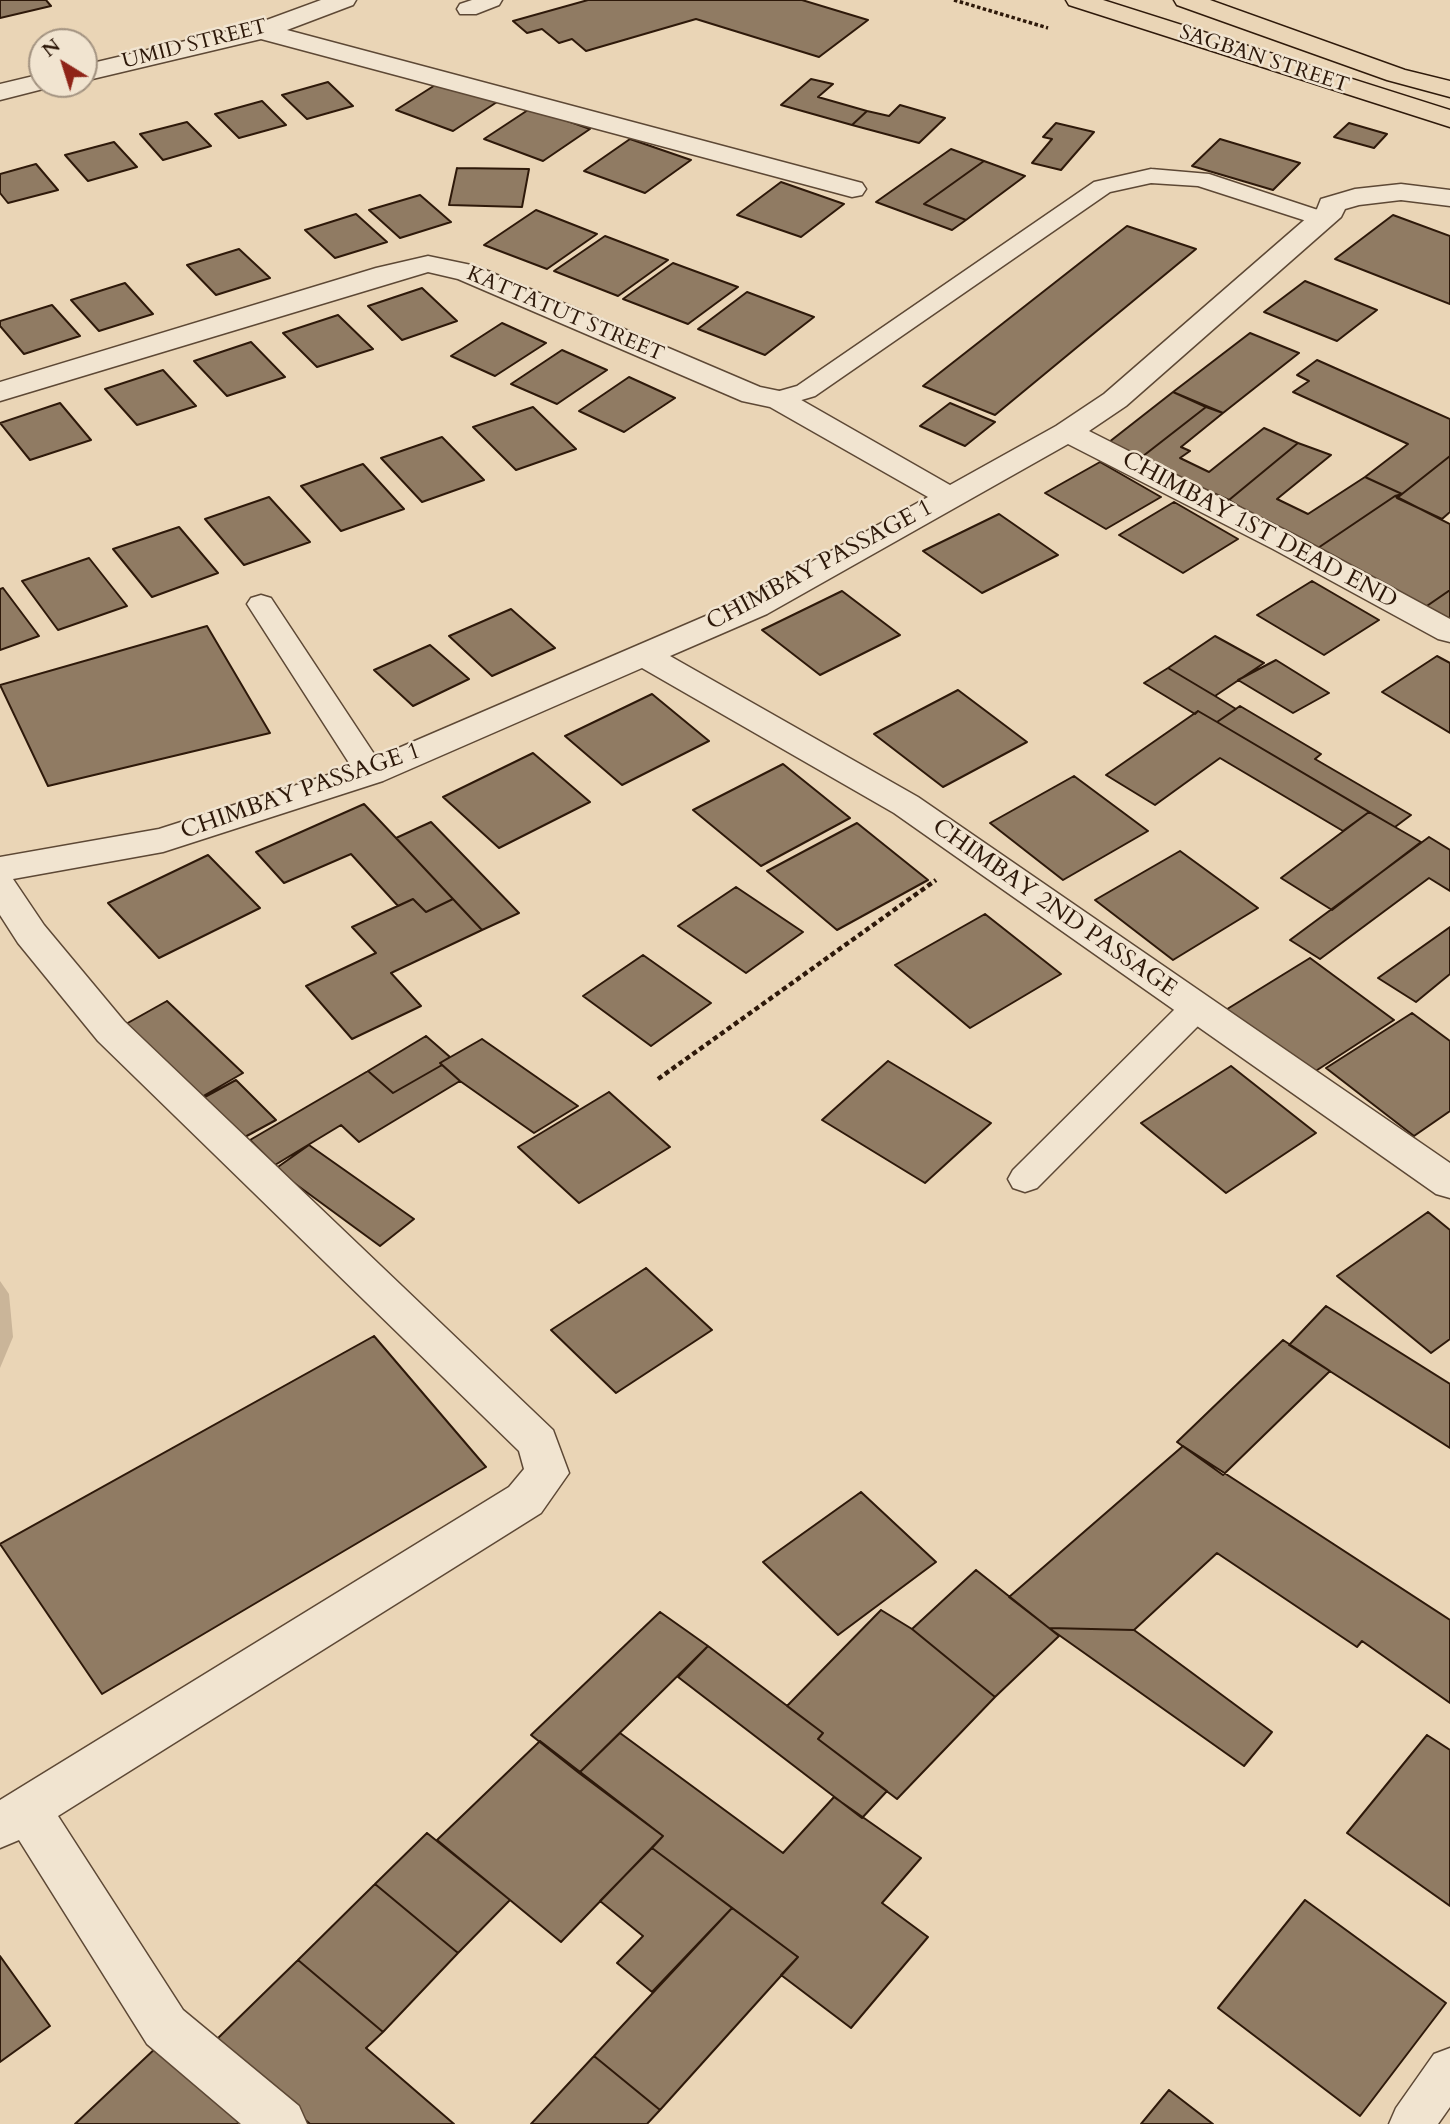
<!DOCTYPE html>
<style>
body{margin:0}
#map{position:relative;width:1450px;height:2124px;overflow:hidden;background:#ead5b6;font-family:Cardo,serif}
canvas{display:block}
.north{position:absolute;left:28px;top:28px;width:70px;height:70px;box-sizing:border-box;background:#f1e4d0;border:2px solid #a39381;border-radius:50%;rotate:322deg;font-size:19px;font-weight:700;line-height:28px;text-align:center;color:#2e190a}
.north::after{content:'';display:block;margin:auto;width:24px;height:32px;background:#8f2418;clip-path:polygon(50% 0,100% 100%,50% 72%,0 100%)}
</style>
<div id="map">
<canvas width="1450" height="2124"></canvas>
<div class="north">N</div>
</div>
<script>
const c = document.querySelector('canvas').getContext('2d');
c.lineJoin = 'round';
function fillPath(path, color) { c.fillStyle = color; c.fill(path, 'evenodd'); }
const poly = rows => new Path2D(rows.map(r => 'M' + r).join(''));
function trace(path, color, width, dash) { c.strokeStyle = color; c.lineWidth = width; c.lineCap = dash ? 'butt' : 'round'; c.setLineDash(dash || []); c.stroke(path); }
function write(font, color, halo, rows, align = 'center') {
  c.font = font + ' Cardo,serif'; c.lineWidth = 5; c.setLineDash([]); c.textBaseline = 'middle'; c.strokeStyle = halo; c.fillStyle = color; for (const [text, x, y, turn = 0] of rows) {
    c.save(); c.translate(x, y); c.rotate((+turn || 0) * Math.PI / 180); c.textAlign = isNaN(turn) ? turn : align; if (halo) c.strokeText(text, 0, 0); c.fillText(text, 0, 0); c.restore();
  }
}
const green = poly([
 [0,1281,9,1294,13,1337,0,1368]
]);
const building = poly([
 [0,0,46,0,51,6,0,18,0,0],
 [588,0,802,0,868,20,819,57,696,19,586,51,572,39,559,43,542,29,527,33,513,21,588,0],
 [811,79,833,84,818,97,867,111,852,125,781,105,811,79],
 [443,80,500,100,453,131,396,110,443,80],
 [328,82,353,106,307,119,282,95,328,82],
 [262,101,286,125,239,138,215,114,262,101],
 [900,105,945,118,919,143,852,125,867,111,889,116,900,105],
 [531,108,590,129,543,161,484,139,531,108],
 [187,122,211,146,163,160,140,134,187,122],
 [1056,123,1094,132,1061,170,1032,163,1052,139,1043,137,1056,123],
 [1349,123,1387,134,1374,148,1334,137,1349,123],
 [630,139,691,160,645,193,584,171,630,139],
 [1220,139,1300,163,1273,190,1192,166,1220,139],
 [114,142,137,167,88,181,65,155,114,142],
 [951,149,984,161,924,204,966,220,952,230,876,202,951,149],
 [984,161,1025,176,966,220,924,204,984,161],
 [36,164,58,190,8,203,0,193,0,174,36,164],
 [457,168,529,169,522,207,449,205,457,168],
 [781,182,844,204,801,237,737,215,781,182],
 [420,195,451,222,400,238,369,210,420,195],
 [536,210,597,234,547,269,484,245,536,210],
 [356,214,387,242,335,258,305,230,356,214],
 [1393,215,1450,236,1450,304,1335,259,1393,215],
 [1127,226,1196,249,995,415,923,386,1127,226],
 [605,236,668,260,618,296,554,271,605,236],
 [239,249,270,278,216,295,187,265,239,249],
 [673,263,738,287,688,324,623,299,673,263],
 [1305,281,1377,310,1337,341,1264,312,1305,281],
 [125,283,153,314,99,331,71,300,125,283],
 [422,288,457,321,402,340,368,306,422,288],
 [747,292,814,317,765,355,698,329,747,292],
 [52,305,80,336,24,354,0,326,0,321,52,305],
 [338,315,373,349,317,367,283,333,338,315],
 [502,323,546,343,495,376,451,356,502,323],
 [1250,333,1299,353,1223,413,1173,392,1250,333],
 [251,342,285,377,227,396,194,361,251,342],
 [562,350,607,370,557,404,511,384,562,350],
 [1317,360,1450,419,1450,456,1402,494,1365,477,1408,444,1293,392,1309,381,1297,375,1317,360],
 [163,370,196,406,137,425,105,389,163,370],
 [629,377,675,398,624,432,579,411,629,377],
 [1173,392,1206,407,1138,460,1104,446,1173,392],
 [60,403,91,440,30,460,0,423,60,403],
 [950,403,995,422,965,446,920,426,950,403],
 [533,407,576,449,516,470,473,427,533,407],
 [1206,407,1223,413,1181,447,1190,451,1180,458,1209,472,1264,428,1298,443,1229,500,1138,460,1206,407],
 [442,437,484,480,422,502,381,458,442,437],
 [1298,443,1331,455,1277,499,1308,514,1365,477,1402,494,1395,496,1312,552,1229,500,1298,443],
 [1450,456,1450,512,1442,519,1397,498,1450,456],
 [1100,462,1161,497,1106,529,1045,493,1100,462],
 [363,464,404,509,341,531,301,486,363,464],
 [1395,496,1450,524,1450,590,1421,610,1312,552,1395,496],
 [269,497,310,542,244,565,205,519,269,497],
 [1174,502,1238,539,1183,573,1119,535,1174,502],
 [999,514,1058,555,982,593,923,551,999,514],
 [179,527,218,573,152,597,113,549,179,527],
 [89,558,127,606,58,630,22,581,89,558],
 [1312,581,1379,620,1324,655,1257,615,1312,581],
 [3,588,39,636,0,650,0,589,3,588],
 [1450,590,1450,625,1421,610,1450,590],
 [842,591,900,635,820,675,762,630,842,591],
 [511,609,555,648,492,676,449,636,511,609],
 [207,626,270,733,48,786,0,685,207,626],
 [1215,636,1264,663,1215,696,1168,668,1215,636],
 [430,645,469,679,413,706,374,670,430,645],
 [1437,656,1450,663,1450,733,1382,692,1437,656],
 [1276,660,1329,693,1293,713,1238,680,1276,660],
 [1168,668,1215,696,1236,709,1217,722,1198,711,1195,714,1144,683,1168,668],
 [958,690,1027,742,943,787,874,734,958,690],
 [652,694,709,741,622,785,565,736,652,694],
 [1240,706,1321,754,1315,759,1411,815,1395,827,1217,722,1240,706],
 [1198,711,1217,722,1369,812,1343,831,1220,758,1155,805,1106,775,1198,711],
 [533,753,590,802,499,848,443,797,533,753],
 [783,764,850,818,761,866,693,810,783,764],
 [1074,776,1148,831,1063,880,990,823,1074,776],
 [364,804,396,838,453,899,426,912,413,899,398,906,351,854,284,883,256,852,364,804],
 [1369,812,1421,842,1332,910,1281,878,1369,812],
 [431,822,519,913,482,930,396,838,431,822],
 [857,823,928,880,837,930,767,871,857,823],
 [1429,837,1450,850,1450,891,1429,878,1320,959,1290,940,1429,837],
 [1180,851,1258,908,1173,960,1095,900,1180,851],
 [208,855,260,908,159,958,108,903,208,855],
 [736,887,803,932,746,973,678,926,736,887],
 [413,899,426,912,453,899,482,930,391,973,421,1006,352,1039,306,986,376,953,352,927,413,899],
 [985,914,1061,974,970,1028,895,965,985,914],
 [1450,927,1450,974,1416,1002,1378,978,1450,927],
 [643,955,711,1003,651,1046,583,996,643,955],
 [1310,958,1394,1020,1308,1076,1224,1011,1310,958],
 [167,1001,243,1073,193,1102,117,1029,167,1001],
 [1412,1013,1450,1041,1450,1111,1414,1136,1326,1068,1412,1013],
 [426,1036,450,1057,440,1063,442,1065,393,1093,368,1071,426,1036],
 [482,1039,578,1106,534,1133,460,1081,440,1063,482,1039],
 [888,1061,991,1123,925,1183,822,1120,888,1061],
 [442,1065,460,1081,359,1142,341,1125,275,1165,250,1140,368,1071,393,1093,442,1065],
 [1231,1066,1316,1133,1226,1193,1141,1123,1231,1066],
 [236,1080,276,1120,243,1138,203,1098,236,1080],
 [609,1092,670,1147,579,1203,518,1147,609,1092],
 [309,1145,414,1219,380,1246,275,1169,309,1145],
 [1428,1212,1450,1230,1450,1339,1431,1353,1337,1276,1428,1212],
 [646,1268,712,1330,616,1393,551,1330,646,1268],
 [1326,1306,1450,1384,1450,1448,1289,1345,1326,1306],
 [374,1336,486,1467,102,1694,0,1544,374,1336],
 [1283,1340,1330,1371,1223,1475,1177,1442,1283,1340],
 [1183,1446,1450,1620,1450,1703,1362,1641,1357,1647,1217,1553,1134,1630,1049,1628,1009,1597,1183,1446],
 [861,1492,936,1562,838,1635,763,1562,861,1492],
 [976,1570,1059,1636,995,1697,912,1629,976,1570],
 [881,1610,912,1629,995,1697,897,1799,818,1739,823,1733,787,1706,881,1610],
 [660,1612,708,1646,579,1773,531,1735,660,1612],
 [1049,1628,1134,1630,1272,1732,1244,1766,1049,1628],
 [708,1646,823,1733,818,1739,887,1791,862,1818,678,1677,708,1646],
 [620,1733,783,1853,834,1797,921,1858,882,1903,928,1937,851,2028,781,1975,798,1957,652,1848,663,1836,579,1773,620,1733],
 [1427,1735,1450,1750,1450,1906,1347,1833,1427,1735],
 [540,1741,663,1836,561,1942,437,1840,540,1741],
 [427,1833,510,1900,458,1953,375,1884,427,1833],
 [652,1848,732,1908,652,1992,617,1963,643,1936,600,1901,652,1848],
 [375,1884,458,1953,383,2032,298,1960,375,1884],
 [1305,1900,1446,2003,1360,2116,1218,2008,1305,1900],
 [732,1908,798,1957,660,2110,594,2056,732,1908],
 [0,1956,50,2026,0,2062,0,1956],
 [298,1960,383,2032,366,2048,454,2124,310,2124,216,2040,298,1960],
 [159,2045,239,2122,237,2124,75,2124,159,2045],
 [594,2056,660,2110,647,2124,531,2124,594,2056],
 [1169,2090,1213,2124,1141,2124,1169,2090]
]);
const pathFar1 = poly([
 [954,0,1048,28]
]);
const path = poly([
 [658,1079,936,880]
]);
const lane = poly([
 [472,0,502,0,499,5,476,14,460,14,457,9,460,4,472,0],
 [1151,169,1209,174,1330,214,1334,219,1330,224,1322,226,1198,186,1151,183,1110,192,815,396,778,407,769,404,765,399,769,394,797,386,1094,182,1151,169],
 [261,595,271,598,382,766,386,773,382,780,371,783,360,780,247,604,251,598,261,595],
 [1196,996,1208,1000,1212,1008,1208,1016,1037,1188,1025,1192,1013,1188,1008,1179,1013,1170,1184,1000,1196,996],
 [1450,2048,1450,2107,1438,2124,1389,2124,1396,2108,1434,2054,1450,2048]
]);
const street = poly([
 [321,0,356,0,353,5,287,30,862,183,866,189,862,195,852,197,261,39,84,81,84,65,253,25,321,0],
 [42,74,42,84,54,84,51,87,0,100,0,84,42,74],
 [1401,184,1450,190,1450,206,1401,200,1359,205,1345,209,1341,217,1126,406,1089,431,1295,535,1450,619,1450,642,1438,639,1273,549,1068,444,767,614,670,656,918,797,1450,1163,1450,1198,1436,1194,894,813,642,668,383,781,163,852,13,879,44,925,124,1021,553,1430,569,1473,541,1513,58,1816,183,2010,299,2106,307,2124,241,2124,147,2044,19,1840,0,1848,0,1800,509,1487,524,1469,519,1451,98,1041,18,943,0,915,0,857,159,829,359,765,743,600,928,497,770,407,742,401,458,279,428,272,0,401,0,382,376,268,428,256,476,266,760,387,789,393,950,485,1056,426,1104,394,1317,209,1321,199,1355,189,1401,184]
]);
const primary = poly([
 [1066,0,1103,0,1450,110,1450,127,1069,5,1066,0],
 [1174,0,1210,0,1405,70,1450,81,1450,97,1387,80,1177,5,1174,0]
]);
const farStreetnames = [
 ["UMID STREET",195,45,-14],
 ["SAGBAN STREET",1264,60,18],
 ["KATTATUT STREET",565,315,23]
];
const streetNames = [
 ["CHIMBAY 1ST DEAD END",1259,531,28],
 ["CHIMBAY PASSAGE 1",820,566,-28],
 ["CHIMBAY PASSAGE 1",301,792,-19],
 ["CHIMBAY 2ND PASSAGE",1054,909,35]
];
fillPath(green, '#cab599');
fillPath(building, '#907b63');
trace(building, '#2e190a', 2);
trace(lane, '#5d4835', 3);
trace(street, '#5d4835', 3);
trace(primary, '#2e190a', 3);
trace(pathFar1, '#2e190a', 3.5, [3.5, 2.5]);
trace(path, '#2e190a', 4.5, [5, 3.5]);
fillPath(lane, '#f1e4d0');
fillPath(street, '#f1e4d0');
fillPath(primary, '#ead5b6');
write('21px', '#2e190a', '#f1e4d0', farStreetnames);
write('24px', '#2e190a', '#f1e4d0', streetNames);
</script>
